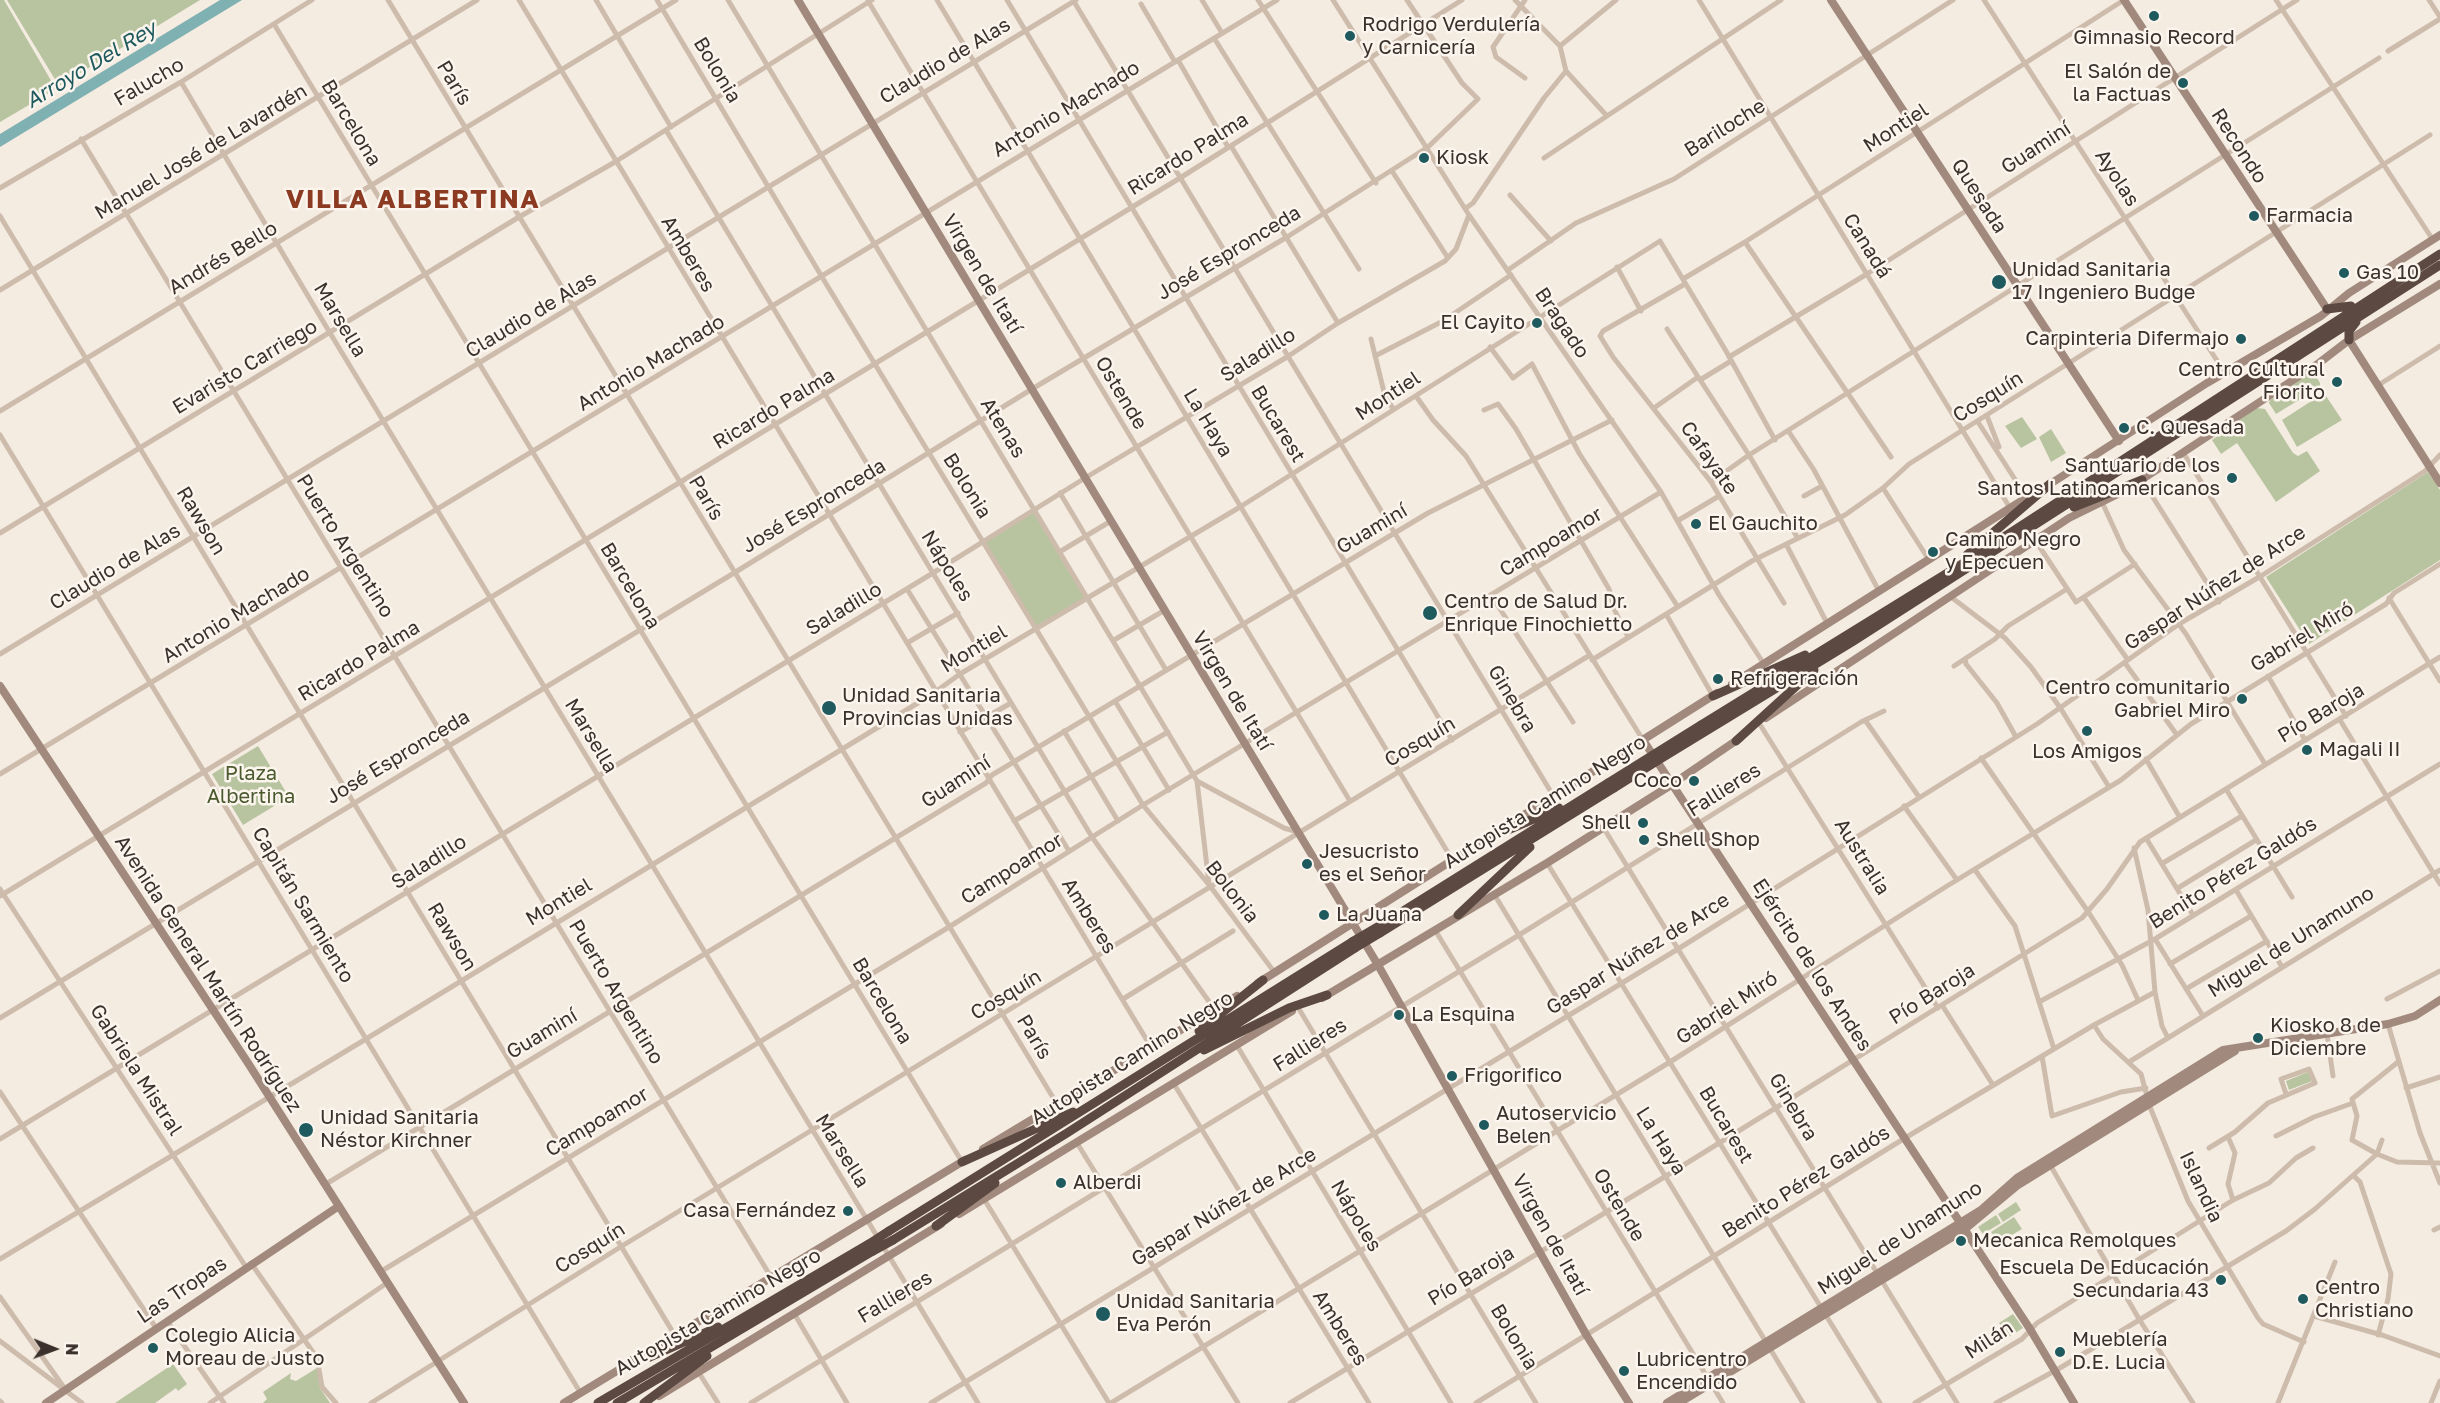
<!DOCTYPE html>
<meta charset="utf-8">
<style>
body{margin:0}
#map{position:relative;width:2440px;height:1403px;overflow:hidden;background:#f4ebe1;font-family:"Golos Text",sans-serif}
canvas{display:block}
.north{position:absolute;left:24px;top:1319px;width:60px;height:60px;-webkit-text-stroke:4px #fbf5ee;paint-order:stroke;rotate:91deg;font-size:16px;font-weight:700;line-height:24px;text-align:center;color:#3b302b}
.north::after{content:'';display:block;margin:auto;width:21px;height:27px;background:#3b302b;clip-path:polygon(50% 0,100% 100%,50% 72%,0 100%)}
</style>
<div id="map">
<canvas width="2440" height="1403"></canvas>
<div class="north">N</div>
</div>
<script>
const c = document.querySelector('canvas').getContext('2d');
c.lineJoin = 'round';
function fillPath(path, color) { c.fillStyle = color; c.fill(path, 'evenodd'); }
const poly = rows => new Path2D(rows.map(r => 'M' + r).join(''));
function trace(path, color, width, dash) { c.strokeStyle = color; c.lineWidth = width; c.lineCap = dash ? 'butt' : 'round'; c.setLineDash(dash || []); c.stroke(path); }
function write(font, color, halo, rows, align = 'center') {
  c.font = font + ' "Golos Text",sans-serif'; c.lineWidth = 5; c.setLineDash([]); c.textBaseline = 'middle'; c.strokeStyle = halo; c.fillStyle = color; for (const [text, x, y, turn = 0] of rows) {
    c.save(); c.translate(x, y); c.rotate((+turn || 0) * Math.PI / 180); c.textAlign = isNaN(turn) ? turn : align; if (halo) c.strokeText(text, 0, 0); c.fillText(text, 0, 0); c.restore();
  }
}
const green = poly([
 [0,0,4,0,56,89,0,122],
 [7,0,200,0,59,86],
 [2310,373,2314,373,2320,383,2320,387,2276,414,2269,403,2270,400],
 [2324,393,2342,420,2297,447,2282,420],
 [2256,408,2265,409,2293,453,2298,456,2307,451,2320,471,2276,502,2237,443,2221,454,2212,440],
 [2022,417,2037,439,2021,448,2005,426],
 [2051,429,2066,453,2051,462,2039,437],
 [2428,472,2440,490,2440,560,2309,644,2266,577],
 [1035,509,1087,597,1037,628,984,541],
 [258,746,289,797,243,825,212,774],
 [2308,1072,2312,1081,2289,1090,2286,1081],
 [2016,1202,2021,1210,2003,1222,1998,1214],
 [1996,1215,2001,1223,1983,1234,1978,1227],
 [2014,1217,2022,1229,1998,1243,1991,1232],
 [2013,1314,2023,1328,2009,1337,1999,1323],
 [173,1364,187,1384,178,1391,176,1388,155,1403,115,1403],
 [317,1368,320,1388,330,1403,263,1403,267,1399,263,1392,291,1373,290,1379,296,1381]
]);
const water = poly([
 [220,0,242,0,0,147,0,134]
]);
const street = poly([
 [388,0,1057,1104],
 [519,0,1151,1047],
 [596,0,671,127],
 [657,0,822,277,1143,805,1210,886,1275,973],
 [728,0,1197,781,1209,884],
 [937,0,1453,861],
 [1007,0,1452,740],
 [1073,0,1554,797],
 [1202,0,1222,33],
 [1258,0,1376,183],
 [1333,0,1469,215,1661,492,1719,595,1764,664],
 [1515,0,1560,46,1566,71,1607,116],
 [1699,0,2010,508],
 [1984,0,2225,373],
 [2276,0,2433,240],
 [2429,0,2440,17],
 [868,1,1350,801],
 [1141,4,1175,62],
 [274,24,962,1162],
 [1214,38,1359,269],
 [1560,46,1616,0],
 [2388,51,2440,19],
 [1178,60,1228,147],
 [1525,78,1496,57,1493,47,1525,0],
 [181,82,330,333,978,1403],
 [666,130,1092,837,1215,1010],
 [81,139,771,1277],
 [1231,146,1338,323],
 [1544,158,1781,0],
 [1392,171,1448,258],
 [0,188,181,82,312,0],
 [1510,195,1551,241],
 [1466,208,1473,203,1544,98,1566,71],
 [0,216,674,1334],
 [1745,242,1891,457],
 [1617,267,1641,311],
 [1508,270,1576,223,1674,179,1953,0],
 [1683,279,1745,242,2124,0],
 [1685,284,1603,331,1600,336,1613,357,1711,482,1784,603],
 [0,290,477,0],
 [1667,329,1749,455,1797,537],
 [1371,339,1384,392,1393,409],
 [1490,347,1513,378,1532,364,1579,453,1678,607],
 [1375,356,1443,321,1511,275],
 [1729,357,1867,274,2297,0],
 [1700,380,1731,361],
 [2377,386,2440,346],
 [1416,396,1433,420,1466,456,1643,740],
 [1654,408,1698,377],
 [1484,410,1498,404,1516,429,1609,589,1615,611,1628,637],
 [0,411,676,0],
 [1987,416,1999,447],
 [1978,422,2027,498],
 [1789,432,1814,470,1879,591],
 [0,435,580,1392],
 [2184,454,2346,716],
 [2142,480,2219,602],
 [1711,482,1749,455,2379,58],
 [1883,488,1929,560],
 [1060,493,1166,670],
 [1804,496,1822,486],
 [2102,502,2124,550,2186,634,2265,764],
 [1679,520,1719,496],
 [0,533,519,217,615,162,872,0],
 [2035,540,2076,602,2135,564],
 [1786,544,1827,623],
 [1061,551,1111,521],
 [907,589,1069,851],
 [1491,595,1573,722],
 [1951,597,2005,638,2031,667,2061,709,2109,787],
 [2084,598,2128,660],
 [2389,598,2440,681],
 [1666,614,1713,696],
 [1114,640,1165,610],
 [907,643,958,613],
 [0,654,1076,0],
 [1965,659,1966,664,1997,703,2016,737],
 [1592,660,1752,561,1845,515,1883,488,1909,464,2430,135],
 [2125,663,2177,735],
 [1954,666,1995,639,2008,626,2067,589],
 [2268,676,2305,740],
 [1115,701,1169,790],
 [1865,720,1919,797],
 [2340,720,2440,884],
 [1759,723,1938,1008],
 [1064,731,1118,821],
 [960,732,1011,703],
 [1981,758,2089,913,2122,965,2138,1000],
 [2146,759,2179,816],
 [0,774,1277,0],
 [1197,781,1284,828,1298,832],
 [2226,789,2292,897],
 [1904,806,1957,880],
 [1014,821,1168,732],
 [1603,827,1957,1403],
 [2146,838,2193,915],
 [2134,848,2148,910,2155,992,2162,1026,2168,1038],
 [1547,863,1880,1403],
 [2163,863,2242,816],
 [1975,870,2015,926,2054,1049],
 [2178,888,2256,840],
 [0,889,246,1267],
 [2236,890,2282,967],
 [1494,894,1803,1403],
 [0,896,1180,178,1462,0],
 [1435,930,1723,1403],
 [2155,939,2203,1016],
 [2170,964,2251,916],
 [2186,989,2267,941],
 [1123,999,1233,931],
 [2387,999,2440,971],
 [2039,1002,2155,939,2440,764],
 [1942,1005,1993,1085],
 [1299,1009,1536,1403],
 [0,1018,734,573,1032,389,1287,237,1428,147,1478,99,1462,83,1407,0],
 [2388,1024,2420,1133,2440,1183],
 [2094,1025,2103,1039,2141,1074,2150,1107,2188,1201,2258,1318,2263,1324,2304,1342],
 [2327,1034,2333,1076],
 [1236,1044,1451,1403],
 [2042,1056,2052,1116,2121,1092,2146,1088],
 [2129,1062,2440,870],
 [1174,1084,1369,1403],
 [2406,1088,2440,1077],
 [0,1092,156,1328],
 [2276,1136,2314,1117,2353,1103],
 [2228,1137,2235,1153,2228,1184,2233,1200],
 [0,1139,933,573,1085,478,1287,357,1338,323,1445,261,1456,249,1469,215],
 [2382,1140,2377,1154,2352,1140,2357,1116,2352,1099,2398,1062],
 [1077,1143,1238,1403],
 [2209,1148,2235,1132,2268,1103,2315,1083,2309,1069,2281,1079,2286,1094],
 [2049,1163,2139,1319,2193,1403],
 [2354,1176,2360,1182,2391,1274,2388,1299,2378,1335],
 [326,1184,986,783,992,775,1428,513,1612,420],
 [984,1199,1109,1403],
 [2434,1230,2440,1227],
 [0,1259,366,1039,931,695,960,674,1240,507,1660,241,1726,351,1775,440],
 [251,1263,317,1358,322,1387,336,1403],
 [380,1272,949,927,1143,805,1661,492],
 [0,1297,65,1389],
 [795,1315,847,1403],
 [2314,1316,2382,1335,2440,1356],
 [167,1321,224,1403],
 [0,1341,82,1403],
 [699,1373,718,1403],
 [0,1401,2,1403],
 [210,1403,387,1283],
 [371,1403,622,1246,1590,655],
 [751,1403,1519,935,1861,722,1884,711],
 [931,1403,1678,949,2037,724,2179,624,2261,576,2425,471,2440,455],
 [1111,1403,1670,1062,1947,886,2121,780,2191,724,2386,604,2394,593,2440,564],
 [1290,1403,1666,1176,2082,918,2107,889,2140,842,2440,657],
 [1476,1403,1905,1138,2094,1025,2155,992],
 [1915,1403,2022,1339,2037,1323,2233,1200,2269,1183,2296,1158,2313,1148],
 [1996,1403,2060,1368,2286,1231,2315,1209,2377,1154,2397,1162,2440,1163],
 [2278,1403,2335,1262],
 [2431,1403,2440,1381]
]);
const secondary = poly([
 [798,0,1378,965,1587,1336,1629,1403],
 [1831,0,2119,441],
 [2124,0,2327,309],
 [2349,340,2440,483],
 [2138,482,2319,363,2349,340,2440,284],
 [2047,486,2207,383,2321,316,2349,293,2440,235],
 [1732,684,2034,493],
 [0,686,248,1063,464,1403],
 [1766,718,2069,518,2122,492],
 [1643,740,2030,1329,2074,1403],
 [1258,983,1717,693],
 [1322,998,1547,863,1671,785,1740,738],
 [983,1149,1237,996],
 [959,1214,1292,1011],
 [659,1396,941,1224],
 [46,1403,339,1206],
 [564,1403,965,1160],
 [1667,1403,1960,1223,1981,1210,2017,1178,2223,1050,2388,1024,2415,1016,2440,1000],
 [1679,1403,1964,1230,2018,1185,2235,1051]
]);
const highway = poly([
 [2327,309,2351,306],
 [2349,340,2349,331,2356,322],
 [2074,507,2142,480],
 [1967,555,2050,484],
 [1713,696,1805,655],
 [1701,725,1970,559,2440,254],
 [1736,741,1814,670],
 [1657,761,1852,642,2440,265],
 [1489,838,1559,808],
 [1458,915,1530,847],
 [1376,928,1608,783],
 [1380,933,1614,788],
 [1199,1031,1263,980],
 [1204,1050,1289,1008,1327,995],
 [962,1162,1073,1112],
 [936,1226,995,1183],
 [889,1231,1352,942],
 [893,1240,1067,1133,1355,948],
 [630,1361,650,1357,718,1327],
 [598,1403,869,1244],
 [617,1403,873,1251],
 [644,1403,707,1356]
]);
const highwayBridge = poly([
 [1608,783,1701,725],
 [1614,788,1657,761],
 [1352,942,1376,928],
 [1355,948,1380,933],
 [869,1244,889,1231],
 [873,1251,893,1240]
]);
const markers = [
 [2154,16,6,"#1f5a5e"],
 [1350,36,6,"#1f5a5e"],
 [2183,83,6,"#1f5a5e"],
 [1424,158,6,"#1f5a5e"],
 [2254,216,6,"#1f5a5e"],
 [2344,273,6,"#1f5a5e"],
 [1999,282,8,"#1f5a5e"],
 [1537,323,6,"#1f5a5e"],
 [2241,339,6,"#1f5a5e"],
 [2337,382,6,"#1f5a5e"],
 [2124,428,6,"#1f5a5e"],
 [2232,478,6,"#1f5a5e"],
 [1696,524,6,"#1f5a5e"],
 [1933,552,6,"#1f5a5e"],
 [1430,613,8,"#1f5a5e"],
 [1718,679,6,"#1f5a5e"],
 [2242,699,6,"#1f5a5e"],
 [829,708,8,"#1f5a5e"],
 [2087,731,6,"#1f5a5e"],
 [2307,750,6,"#1f5a5e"],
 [1694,781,6,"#1f5a5e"],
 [1643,823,6,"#1f5a5e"],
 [1644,840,6,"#1f5a5e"],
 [1307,864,6,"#1f5a5e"],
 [1324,915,6,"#1f5a5e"],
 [1399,1015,6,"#1f5a5e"],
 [2258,1038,6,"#1f5a5e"],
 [1452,1076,6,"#1f5a5e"],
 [1484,1125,6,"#1f5a5e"],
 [306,1130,8,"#1f5a5e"],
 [1061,1183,6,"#1f5a5e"],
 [848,1211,6,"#1f5a5e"],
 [1961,1241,6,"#1f5a5e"],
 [2221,1280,6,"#1f5a5e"],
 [2303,1299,6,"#1f5a5e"],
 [1103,1314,8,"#1f5a5e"],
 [153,1348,6,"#1f5a5e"],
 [2060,1352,6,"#1f5a5e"],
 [1624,1371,6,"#1f5a5e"]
];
const poiNames = [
 ["Rodrigo Verdulería",1362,25],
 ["y Carnicería",1362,48],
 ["Gimnasio Record",2154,38,"center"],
 ["El Salón de",2171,72,"right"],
 ["la Factuas",2171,95,"right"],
 ["Kiosk",1436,158],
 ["Farmacia",2266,216],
 ["Unidad Sanitaria",2012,270],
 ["17 Ingeniero Budge",2012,293],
 ["Gas 10",2356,273],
 ["El Cayito",1525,323,"right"],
 ["Carpinteria Difermajo",2229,339,"right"],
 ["Centro Cultural",2325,370,"right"],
 ["Fiorito",2325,393,"right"],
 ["C. Quesada",2136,428],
 ["Santuario de los",2220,466,"right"],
 ["Santos Latinoamericanos",2220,489,"right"],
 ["El Gauchito",1708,524],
 ["Camino Negro",1945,540],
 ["y Epecuen",1945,563],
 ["Centro de Salud Dr.",1444,602],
 ["Enrique Finochietto",1444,625],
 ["Refrigeración",1730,679],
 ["Centro comunitario",2230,688,"right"],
 ["Gabriel Miro",2230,711,"right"],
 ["Unidad Sanitaria",842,696],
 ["Provincias Unidas",842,719],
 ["Magali II",2319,750],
 ["Los Amigos",2087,752,"center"],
 ["Coco",1682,781,"right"],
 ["Shell",1631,823,"right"],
 ["Shell Shop",1656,840],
 ["Jesucristo",1319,852],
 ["es el Señor",1319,875],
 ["La Juana",1336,915],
 ["La Esquina",1411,1015],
 ["Kiosko 8 de",2270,1026],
 ["Diciembre",2270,1049],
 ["Frigorifico",1464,1076],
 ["Autoservicio",1496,1114],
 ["Belen",1496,1137],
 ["Unidad Sanitaria",320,1118],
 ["Néstor Kirchner",320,1141],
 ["Alberdi",1073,1183],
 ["Casa Fernández",836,1211,"right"],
 ["Mecanica Remolques",1973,1241],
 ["Escuela De Educación",2209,1268,"right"],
 ["Secundaria 43",2209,1291,"right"],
 ["Centro",2315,1288],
 ["Christiano",2315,1311],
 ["Unidad Sanitaria",1116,1302],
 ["Eva Perón",1116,1325],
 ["Colegio Alicia",165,1336],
 ["Moreau de Justo",165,1359],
 ["Mueblería",2072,1340],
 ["D.E. Lucia",2072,1363],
 ["Lubricentro",1636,1360],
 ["Encendido",1636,1383]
];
const streetNames = [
 ["Claudio de Alas",945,61,-31],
 ["Bolonia",717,70,59],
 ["Falucho",149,82,-30],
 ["París",454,83,59],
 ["Antonio Machado",1066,109,-31],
 ["Barcelona",351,123,59],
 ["Bariloche",1725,128,-32],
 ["Montiel",1896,128,-33],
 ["Recondo",2239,146,57],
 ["Guaminí",2036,148,-33],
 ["Manuel José de Lavardén",201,152,-31],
 ["Ricardo Palma",1188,154,-32],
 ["Ayolas",2117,178,57],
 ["Quesada",1979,196,57],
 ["Canadá",1867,246,58],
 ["José Espronceda",1229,253,-31],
 ["Amberes",688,254,59],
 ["Andrés Bello",223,258,-31],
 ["Virgen de Itatí",982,274,59],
 ["Claudio de Alas",531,315,-31],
 ["Marsella",340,320,59],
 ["Bragado",1562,323,56],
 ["Saladillo",1258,355,-32],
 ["Antonio Machado",651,363,-31],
 ["Evaristo Carriego",245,367,-31],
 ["Ostende",1121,393,59],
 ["Montiel",1388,396,-33],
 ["Cosquín",1988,397,-32],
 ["Ricardo Palma",774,409,-31],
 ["La Haya",1208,423,59],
 ["Bucarest",1278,424,59],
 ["Atenas",1003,428,58],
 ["Cafayate",1709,458,55],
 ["Bolonia",967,486,58],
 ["París",706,498,59],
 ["José Espronceda",814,506,-31],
 ["Rawson",201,521,59],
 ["Guaminí",1372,529,-31],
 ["Campoamor",1551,542,-31],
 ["Puerto Argentino",345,546,58],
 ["Nápoles",947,566,58],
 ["Claudio de Alas",115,567,-31],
 ["Barcelona",630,586,59],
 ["Gaspar Núñez de Arce",2215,588,-33],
 ["Saladillo",844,609,-31],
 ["Antonio Machado",236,615,-31],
 ["Gabriel Miró",2302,637,-31],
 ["Montiel",974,649,-31],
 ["Ricardo Palma",359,661,-31],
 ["Virgen de Itatí",1232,691,59],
 ["Ginebra",1512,699,59],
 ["Pío Baroja",2321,713,-31],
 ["Marsella",591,736,59],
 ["Cosquín",1420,742,-31],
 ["José Espronceda",398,757,-31],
 ["Guaminí",956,782,-33],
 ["Fallieres",1724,790,-32],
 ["Autopista Camino Negro",1545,802,-32],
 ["Australia",1862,857,58],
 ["Saladillo",429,862,-32],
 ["Campoamor",1012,869,-32],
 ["Benito Pérez Galdós",2233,873,-32],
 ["Bolonia",1232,892,52],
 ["Montiel",559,902,-31],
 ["Capitán Sarmiento",303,905,59],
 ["Amberes",1089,916,58],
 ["Rawson",452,937,59],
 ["Miguel de Unamuno",2291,942,-32],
 ["Gaspar Núñez de Arce",1638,954,-32],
 ["Ejército de los Andes",1812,965,57],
 ["Avenida General Martín Rodríguez",208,974,57],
 ["Puerto Argentino",616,992,59],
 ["Pío Baroja",1932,994,-32],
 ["Cosquín",1006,995,-31],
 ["Barcelona",882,1001,59],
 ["Gabriel Miró",1727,1008,-33],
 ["Guaminí",542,1034,-31],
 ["París",1034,1037,59],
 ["Fallieres",1310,1045,-32],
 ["Autopista Camino Negro",1132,1058,-32],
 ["Gabriela Mistral",136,1070,57],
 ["Ginebra",1793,1107,59],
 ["Campoamor",597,1122,-31],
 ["Bucarest",1726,1125,59],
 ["La Haya",1661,1141,58],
 ["Marsella",842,1151,58],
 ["Benito Pérez Galdós",1806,1182,-32],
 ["Islandia",2201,1187,65],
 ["Ostende",1619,1205,59],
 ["Gaspar Núñez de Arce",1224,1207,-31],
 ["Nápoles",1356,1216,59],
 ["Virgen de Itatí",1550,1235,61],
 ["Miguel de Unamuno",1900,1238,-33],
 ["Cosquín",590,1248,-32],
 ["Pío Baroja",1471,1276,-31],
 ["Las Tropas",182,1290,-34],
 ["Fallieres",895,1297,-31],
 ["Autopista Camino Negro",718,1312,-30],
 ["Amberes",1340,1328,58],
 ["Bolonia",1514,1337,59],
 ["Milán",1989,1340,-33]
];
const parkNames = [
 ["Plaza",251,774],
 ["Albertina",251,797]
];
const waterNames = [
 ["Arroyo Del Rey",91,65,-31]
];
const districtNames = [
 ["VILLA ALBERTINA",413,200]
];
fillPath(green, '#b8c4a0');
fillPath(water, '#7fb0b2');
trace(street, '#cdbbac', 5);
trace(secondary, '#a18a7d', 8);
trace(highway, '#5c4a42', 9);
trace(highwayBridge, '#5c4a42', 9);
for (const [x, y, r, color] of markers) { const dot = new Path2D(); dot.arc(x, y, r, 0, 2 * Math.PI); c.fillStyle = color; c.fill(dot); trace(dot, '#fbf5ee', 2); }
write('20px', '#3b302b', '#fbf5ee', poiNames, 'left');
write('20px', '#3b302b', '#fbf5ee', streetNames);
write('20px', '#4a5a2e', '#fbf5ee', parkNames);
write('italic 21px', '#1f5a5e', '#fbf5ee', waterNames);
c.letterSpacing = '1.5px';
write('bold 26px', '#8c3b22', '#fbf5ee', districtNames);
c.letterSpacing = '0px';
</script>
